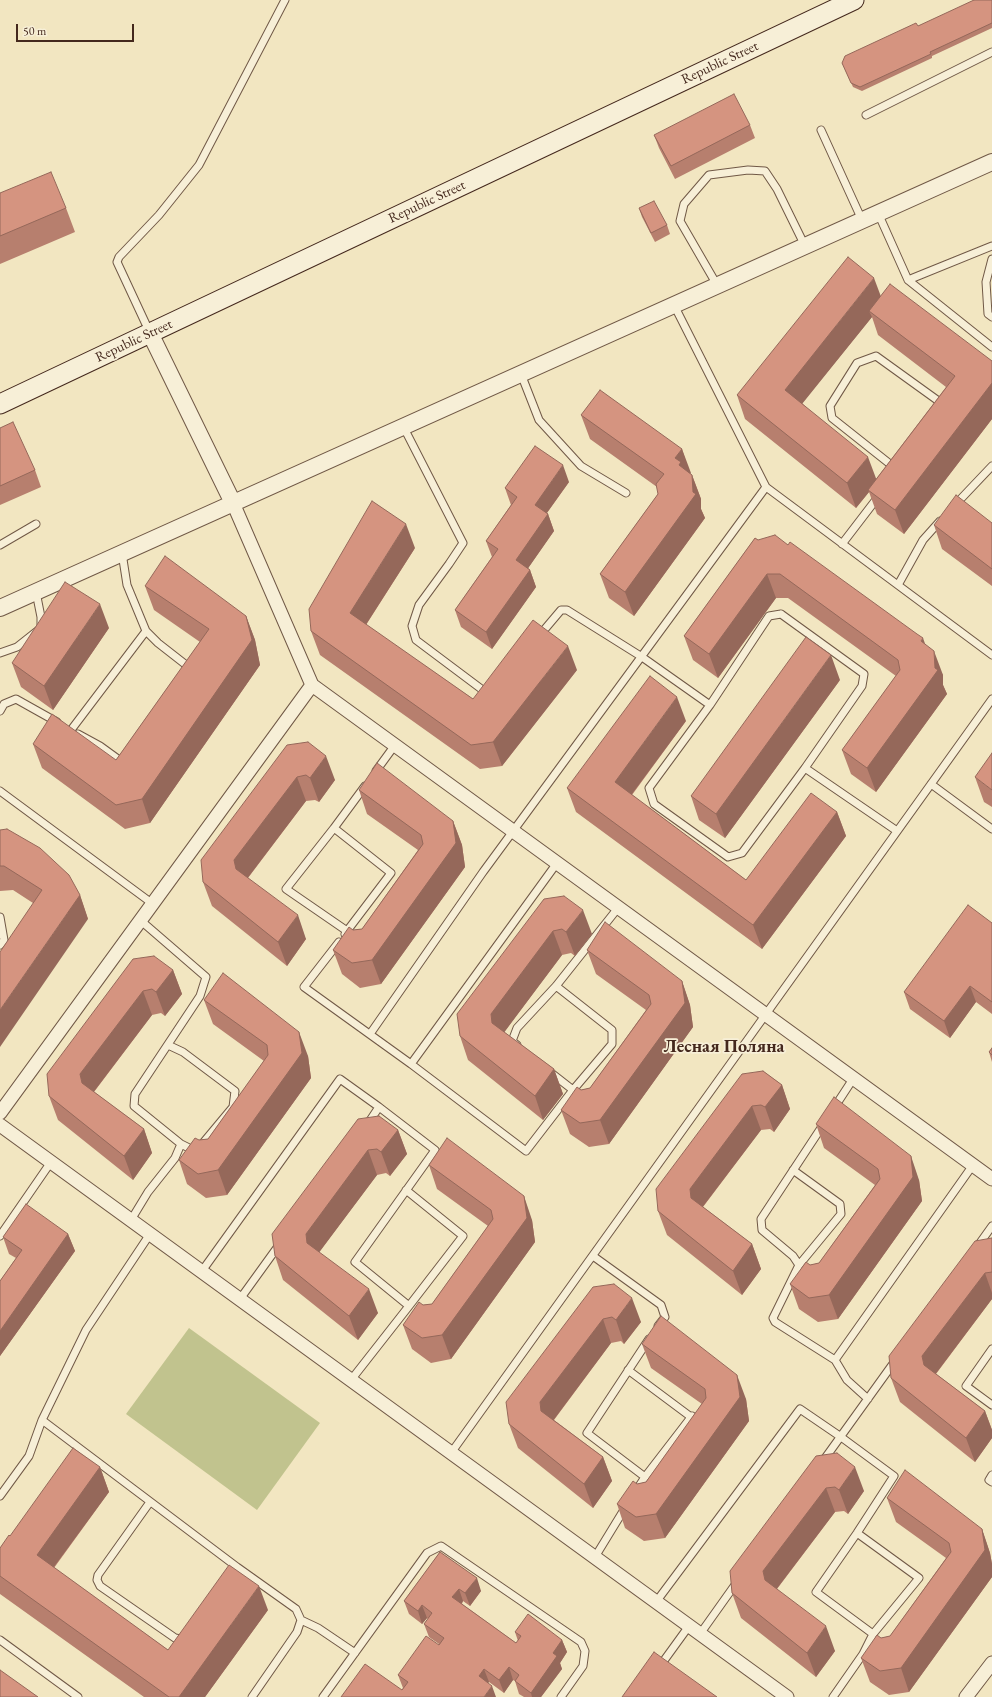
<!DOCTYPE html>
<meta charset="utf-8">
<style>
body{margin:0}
#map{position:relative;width:992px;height:1697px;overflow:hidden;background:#f2e6c1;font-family:"EB Garamond",serif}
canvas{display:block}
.scale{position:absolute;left:16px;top:24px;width:118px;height:18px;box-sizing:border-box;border:2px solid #44281d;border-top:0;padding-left:5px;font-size:12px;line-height:14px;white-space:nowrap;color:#44281d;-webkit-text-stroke:3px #f7efd7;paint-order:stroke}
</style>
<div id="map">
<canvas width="992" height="1697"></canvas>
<div class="scale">50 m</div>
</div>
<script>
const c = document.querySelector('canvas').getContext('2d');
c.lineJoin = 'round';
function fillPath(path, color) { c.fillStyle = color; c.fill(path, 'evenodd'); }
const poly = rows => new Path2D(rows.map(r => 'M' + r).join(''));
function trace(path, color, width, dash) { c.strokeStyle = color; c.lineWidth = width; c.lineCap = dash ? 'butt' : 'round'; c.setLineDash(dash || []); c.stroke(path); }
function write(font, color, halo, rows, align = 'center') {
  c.font = font + ' "EB Garamond",serif'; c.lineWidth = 3.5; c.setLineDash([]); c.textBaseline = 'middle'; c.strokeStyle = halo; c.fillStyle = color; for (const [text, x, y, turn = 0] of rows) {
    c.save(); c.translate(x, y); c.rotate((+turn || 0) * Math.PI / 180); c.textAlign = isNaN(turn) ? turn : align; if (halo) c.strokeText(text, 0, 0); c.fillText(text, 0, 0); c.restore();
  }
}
const green = poly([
 [189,1328,320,1423,257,1510,126,1414]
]);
const service = poly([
 [866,115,992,52],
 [821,130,862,220],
 [878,213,908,280,992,246],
 [992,259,986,282,988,314,992,317],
 [908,280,992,347],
 [717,285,680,221,684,204,709,175,748,170,765,171,777,189,805,246],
 [150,333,117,262,119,257,159,215,199,165,285,0],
 [521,374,539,420,581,466,626,493],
 [403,426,463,543,449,564,419,605,412,626,416,640,484,691,488,691],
 [895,468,832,418,830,406,857,363,876,356,944,405],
 [766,487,992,655],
 [955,505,992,466],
 [842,544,878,497],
 [0,545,36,524],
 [122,553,127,585,146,631,158,643,190,668,189,670],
 [898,585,923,540,940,521],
 [781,614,864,674,862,686,805,768,742,853,728,857,654,804,649,788,710,705,769,616,781,614],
 [539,636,561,610,567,610,642,657,710,705],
 [0,653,17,647,41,628,41,617,36,592],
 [0,711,4,704,16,699,57,722],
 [71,730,146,631],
 [78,734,100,746,122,762,125,762],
 [805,768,897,831],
 [376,771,395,745],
 [931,784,992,829],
 [0,791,153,904],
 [334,828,365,786],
 [0,917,4,940,0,945],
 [345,934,347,931,391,873,334,828,286,889,347,931],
 [339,942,304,987,411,1064,526,1151,573,1090,550,1072],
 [556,986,612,1030,612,1044,573,1090],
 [370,1034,483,872,766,487,674,305],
 [168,1045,183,1052,235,1091,233,1107,198,1149,193,1150,181,1144],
 [517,1045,512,1041,517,1028,556,986,618,908],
 [411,1064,557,863],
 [834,1108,853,1079],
 [367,1125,379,1107],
 [823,1125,761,1219,762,1230,793,1256,799,1265,773,1318,775,1322,835,1360,973,1165],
 [793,1170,840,1204,841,1214,799,1265],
 [406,1190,463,1236,409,1306],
 [131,1220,148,1192,175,1158,181,1144,134,1106,135,1094,200,996,206,977,140,920],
 [150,1234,86,1330,42,1420,237,1567,296,1609,301,1620,297,1632,252,1697],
 [0,1236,51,1162],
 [977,1247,992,1226],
 [593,1256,661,1305,665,1317,658,1326],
 [202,1271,340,1079,379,1107,435,1150,355,1262,409,1306,351,1380],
 [240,1299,279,1245],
 [992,1349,966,1386,992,1405],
 [835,1360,847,1380,868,1399],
 [628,1370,691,1417,692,1416,645,1477],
 [451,1453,992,699],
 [823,1461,895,1361],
 [992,1475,989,1480,992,1482],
 [636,1491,645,1477,587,1433,649,1339],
 [0,1496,29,1456,42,1420],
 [150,1502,98,1575,97,1580,100,1586,175,1638,181,1639,185,1636],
 [857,1533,919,1578,873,1634],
 [595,1557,625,1508],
 [656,1602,800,1409,841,1437,894,1476,857,1533,816,1592,873,1634,863,1654,833,1697],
 [301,1620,318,1628,355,1653],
 [700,1634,737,1582],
 [0,1640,78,1697],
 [660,1666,689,1626],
 [323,1697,427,1553,441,1546,581,1642,585,1651,583,1666,561,1697]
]);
const minor = poly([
 [233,503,312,685,992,1179],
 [0,1113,312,685],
 [0,1125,787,1697],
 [966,1697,992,1663]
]);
const tertiary = poly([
 [150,333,233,503],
 [0,608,992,162]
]);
const secondary = poly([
 [0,404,854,0]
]);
const wall = poly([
 [992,0,992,28,932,56,932,58,862,91,853,87,842,63,918,26],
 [750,125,755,138,675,179,659,148,654,135],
 [0,193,66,208,75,232,0,264],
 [639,208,667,225,670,234,655,242,642,217],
 [881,296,992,361,992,419,904,534,877,514,869,492,856,508,745,419,737,395],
 [872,317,878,335,946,387,876,479,802,403],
 [581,415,682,449,690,474,692,475,701,499,701,509,705,518,634,616,609,598,600,574,658,494,657,487,590,439],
 [0,428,35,470,41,487,0,505],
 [569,482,547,513,548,514,554,531,528,568,530,570,536,587,492,649,461,627,455,610,492,557,486,541,511,505,505,488],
 [992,523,992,586,942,549,934,525],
 [755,538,925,644,943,675,943,685,947,694,876,792,851,774,842,750,896,676,788,598,776,598,718,678,693,660,684,636],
 [415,548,366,625,473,699,577,670,502,766,480,769,320,655,311,631],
 [145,586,246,616,255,640,260,665,150,823,125,829,42,768,33,744,116,760,200,642,154,610],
 [109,628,53,710,21,687,12,663],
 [840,680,725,838,699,820,691,796],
 [686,721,632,795,746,880,837,812,846,836,762,949,576,812,567,788],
 [287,745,335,780,319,802,315,800,306,801,248,878,306,939,287,966,212,906,203,882],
 [975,777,992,790,992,807,984,802],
 [359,790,453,821,462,845,465,867,381,984,360,988,342,974,333,950,353,930,362,929,418,850,367,814],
 [0,830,80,895,88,919,33,903,13,890,0,891],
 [544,899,592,934,575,956,571,953,562,955,504,1032,554,1069,563,1094,543,1120,468,1060,460,1036],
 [992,923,992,1014,976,1002,950,1038,910,1009,904,992],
 [587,950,682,981,690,1005,693,1027,609,1144,589,1147,570,1134,561,1110,581,1090,590,1088,646,1010,596,974],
 [133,959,173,970,182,994,165,1016,161,1013,152,1015,94,1092,144,1129,152,1153,133,1180,58,1120,49,1096],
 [204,1000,308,1056,311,1078,227,1195,206,1198,187,1184,179,1160,199,1140,208,1139,264,1061,213,1024],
 [992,1048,992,1062,989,1052],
 [763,1071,782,1085,790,1109,774,1132,770,1129,761,1130,703,1207,752,1244,761,1269,742,1295,667,1235,658,1211],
 [358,1119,398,1130,407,1154,390,1176,386,1173,377,1175,319,1252,378,1313,358,1340,283,1280,275,1256],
 [816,1124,919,1180,922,1201,838,1319,818,1322,799,1309,790,1284,810,1265,819,1263,875,1185,824,1148],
 [429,1165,532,1220,535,1242,451,1359,431,1363,412,1349,403,1325,423,1305,432,1304,488,1226,437,1189],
 [68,1234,75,1251,0,1356,0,1281,16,1258,9,1254,3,1237],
 [992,1238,992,1299,936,1374,985,1411,992,1430,992,1438,975,1462,900,1402,891,1378],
 [593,1287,641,1322,624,1344,621,1341,611,1343,554,1420,603,1457,612,1481,593,1508,518,1448,509,1424],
 [642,1344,746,1399,749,1421,665,1538,644,1541,625,1528,617,1504,637,1484,646,1482,702,1404,651,1368],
 [816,1456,864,1491,848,1514,844,1511,835,1512,777,1589,835,1651,816,1677,741,1618,732,1593],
 [100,1467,109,1492,54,1568,168,1650,268,1610,205,1697,144,1697,0,1594,0,1548,10,1536],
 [887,1498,982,1529,990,1553,992,1564,992,1577,909,1692,889,1695,870,1682,861,1658,881,1638,890,1636,946,1558,896,1522],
 [440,1552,481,1591,470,1606,463,1601,462,1604,516,1643,518,1641,515,1632,562,1640,567,1652,560,1663,562,1669,541,1697,524,1697,519,1694,515,1681,513,1680,504,1693,489,1682,402,1690,403,1688,398,1675,439,1644,429,1637,424,1624,428,1619,427,1618,422,1624,409,1614,404,1601]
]);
const shadedWall = poly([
 [874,278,883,302,869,311,872,317,794,414,785,390],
 [992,383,992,419,904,534,895,510],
 [682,449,691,473,687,479,675,458],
 [868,457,877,481,868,490,869,492,856,508,847,483],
 [563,465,569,482,541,521,535,505],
 [692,475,701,499,701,509,705,518,634,616,625,592,693,492],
 [548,514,554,531,522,577,516,560],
 [406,524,415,548,358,637,350,613],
 [530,570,536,587,492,649,486,632],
 [767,574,776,598,718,678,709,654],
 [100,604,109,628,53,710,44,686],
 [246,616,255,640,260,665,150,823,142,799],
 [923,638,932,663,921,641],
 [568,646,577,670,502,766,493,742],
 [934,651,943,675,943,685,947,694,876,792,867,768,935,668],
 [831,655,840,680,725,838,716,814],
 [677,697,686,721,623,806,615,782],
 [326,756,335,780,319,802,310,778],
 [297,777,306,801,243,884,236,869,234,860],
 [837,812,846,836,762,949,753,925],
 [453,821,462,845,465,867,381,984,372,960],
 [80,895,88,919,0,1047,0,1010],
 [583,910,592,934,575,956,566,932],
 [298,915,306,939,287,966,278,942],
 [553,931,562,955,500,1038,492,1023,491,1014],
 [173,970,182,994,165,1016,156,992],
 [682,981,690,1005,693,1027,609,1144,600,1120],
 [970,986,976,1002,950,1038,944,1021],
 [143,991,152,1015,89,1098,82,1083,80,1074],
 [299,1032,308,1056,311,1078,227,1195,218,1170],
 [554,1069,563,1094,543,1120,535,1096],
 [782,1085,790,1109,774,1132,765,1107],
 [752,1106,761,1130,698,1213,691,1198,690,1189],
 [144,1129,152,1153,133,1180,124,1156],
 [398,1130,407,1154,390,1176,381,1152],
 [368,1150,377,1175,315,1258,307,1243,306,1234],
 [911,1156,919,1180,922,1201,838,1319,829,1295],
 [524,1196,532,1220,535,1242,451,1359,442,1335],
 [68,1234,75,1251,0,1356,0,1331],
 [752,1244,761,1269,742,1295,733,1271],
 [985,1273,992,1293,992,1299,931,1380,924,1365,922,1356],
 [369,1289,378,1313,358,1340,349,1316],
 [632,1298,641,1322,624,1344,616,1320],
 [603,1319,611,1343,549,1426,541,1411,540,1402],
 [737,1375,746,1399,749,1421,665,1538,656,1514],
 [985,1411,992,1430,992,1438,975,1462,966,1438],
 [603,1457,612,1481,593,1508,584,1484],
 [100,1467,109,1492,45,1579,37,1555],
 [855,1467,864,1491,848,1514,839,1490],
 [826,1488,835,1512,772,1595,765,1580,763,1571],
 [982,1529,990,1553,992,1564,992,1577,909,1692,901,1668],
 [477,1578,481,1591,470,1606,465,1593],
 [259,1586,268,1610,205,1697,179,1697],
 [459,1589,463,1601,457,1610,452,1597],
 [422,1605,427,1618,422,1624,418,1611],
 [826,1626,835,1651,816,1677,807,1653],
 [562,1640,567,1652,560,1663,562,1669,541,1697,532,1697,531,1693,553,1653],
 [509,1667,513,1680,504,1693,499,1680],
 [484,1669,489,1682,484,1689,479,1676],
 [492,1686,496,1697,484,1697]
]);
const building = poly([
 [974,0,992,0,992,23,930,52,931,54,860,87,851,83,842,63,845,56,916,23,918,26,974,0],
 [734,94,750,125,671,166,654,135,734,94],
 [51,172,66,208,0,236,0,193,51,172],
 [654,201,667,225,651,233,639,208,654,201],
 [848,257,874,278,785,390,868,457,847,483,737,395,848,257],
 [890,284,992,361,992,383,895,510,868,490,955,376,869,311,890,284],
 [600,390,682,449,675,458,681,462,679,465,692,475,693,492,696,494,625,592,600,574,658,494,656,484,664,474,581,415,600,390],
 [13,422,35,470,0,486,0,428,13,422],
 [535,446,563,465,535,505,548,514,516,560,530,570,486,632,455,610,498,549,486,541,517,497,505,488,535,446],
 [956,495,992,523,992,569,934,525,956,495],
 [372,501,406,524,350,613,473,699,533,620,568,646,493,742,471,745,311,631,309,609,372,501],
 [775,535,788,545,790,542,917,634,923,638,921,641,934,651,935,668,938,670,867,768,842,750,900,670,898,660,780,574,767,574,709,654,684,636,755,538,758,540,775,535],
 [165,556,246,616,252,640,142,799,116,805,33,744,52,714,116,760,209,629,145,586,165,556],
 [65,582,100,604,44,686,12,663,65,582],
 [806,637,831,655,716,814,691,796,806,637],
 [650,676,677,697,615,782,746,880,811,793,837,812,753,925,567,788,650,676],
 [308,742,326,756,310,778,306,775,297,777,234,860,236,869,298,915,278,942,203,882,201,860,287,745,308,742],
 [992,753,992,790,975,777,992,753],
 [377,763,453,821,456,843,372,960,352,963,333,950,349,927,353,930,362,929,423,844,421,835,359,790,377,763],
 [7,829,40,848,69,875,80,895,0,1010,0,952,42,890,4,866,0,866,0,830,7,829],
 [564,896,583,910,566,932,562,929,553,931,491,1014,492,1023,554,1069,535,1096,460,1036,457,1014,544,899,564,896],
 [968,905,992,923,992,1002,970,986,944,1021,904,992,968,905],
 [605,922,682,981,685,1003,600,1120,580,1123,561,1110,577,1087,581,1090,590,1088,651,1004,649,995,587,950,605,922],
 [154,956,173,970,156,992,152,989,143,991,80,1074,82,1083,144,1129,124,1156,49,1096,47,1074,133,959,154,956],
 [223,973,299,1032,302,1053,218,1170,198,1174,179,1160,195,1138,199,1140,208,1139,268,1055,267,1045,204,1000,223,973],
 [992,1048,992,1055,989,1052,992,1048],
 [763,1071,782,1085,765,1107,761,1105,752,1106,690,1189,691,1198,752,1244,733,1271,658,1211,656,1189,742,1074,763,1071],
 [834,1097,911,1156,913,1177,829,1295,809,1298,790,1284,806,1262,810,1265,819,1263,880,1179,878,1169,816,1124,834,1097],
 [379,1116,398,1130,381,1152,377,1149,368,1150,306,1234,307,1243,369,1289,349,1316,275,1256,272,1234,358,1119,379,1116],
 [447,1138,524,1196,527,1218,442,1335,422,1338,403,1325,419,1302,423,1305,432,1304,493,1219,491,1210,429,1165,447,1138],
 [26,1204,68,1234,0,1331,0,1281,22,1250,3,1237,26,1204],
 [992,1238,992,1272,985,1273,922,1356,924,1365,985,1411,966,1438,891,1378,889,1356,975,1241,992,1238],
 [614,1284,632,1298,616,1320,612,1317,603,1319,540,1402,541,1411,603,1457,584,1484,509,1424,506,1402,593,1287,614,1284],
 [661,1316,737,1375,740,1397,656,1514,636,1517,617,1504,633,1481,637,1484,646,1482,706,1398,705,1389,642,1344,661,1316],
 [73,1448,100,1467,37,1555,168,1650,229,1565,259,1586,179,1697,169,1697,0,1576,0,1548,9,1535,10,1536,73,1448],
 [837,1453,855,1467,839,1490,835,1487,826,1488,763,1571,765,1580,826,1626,807,1653,732,1593,730,1571,816,1456,837,1453],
 [905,1470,982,1529,985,1550,901,1668,880,1671,861,1658,877,1635,881,1638,890,1636,951,1552,949,1543,887,1498,905,1470],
 [440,1552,477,1578,465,1593,459,1589,452,1597,516,1643,521,1636,515,1632,528,1614,562,1640,553,1653,557,1656,531,1693,515,1681,519,1675,509,1667,499,1680,484,1669,479,1676,492,1686,484,1697,341,1697,365,1664,402,1690,408,1682,398,1675,426,1636,439,1645,444,1638,424,1624,432,1613,422,1605,418,1611,404,1601,440,1552],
 [654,1652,717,1697,622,1697,654,1652],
 [0,1670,38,1697,0,1697,0,1670]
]);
const streetNames = [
 ["Republic Street",720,63,-25],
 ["Republic Street",427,202,-25],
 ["Republic Street",134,341,-25]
];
const districtNames = [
 ["Лесная Поляна",724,1047]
];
fillPath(green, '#c1c38e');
trace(service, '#705846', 9);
trace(minor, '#705846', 15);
trace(tertiary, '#705846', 18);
trace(secondary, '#44281d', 21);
trace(service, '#f7efd7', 7);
trace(minor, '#f7efd7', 13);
trace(tertiary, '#f7efd7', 16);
trace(secondary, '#f7efd7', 19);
fillPath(wall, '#b77f6e');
fillPath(shadedWall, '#95685a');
fillPath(building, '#d59480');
trace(building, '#95685a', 1);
write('14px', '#44281d', '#f7efd7', streetNames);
write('bold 18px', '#44281d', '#f7efd7', districtNames);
</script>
